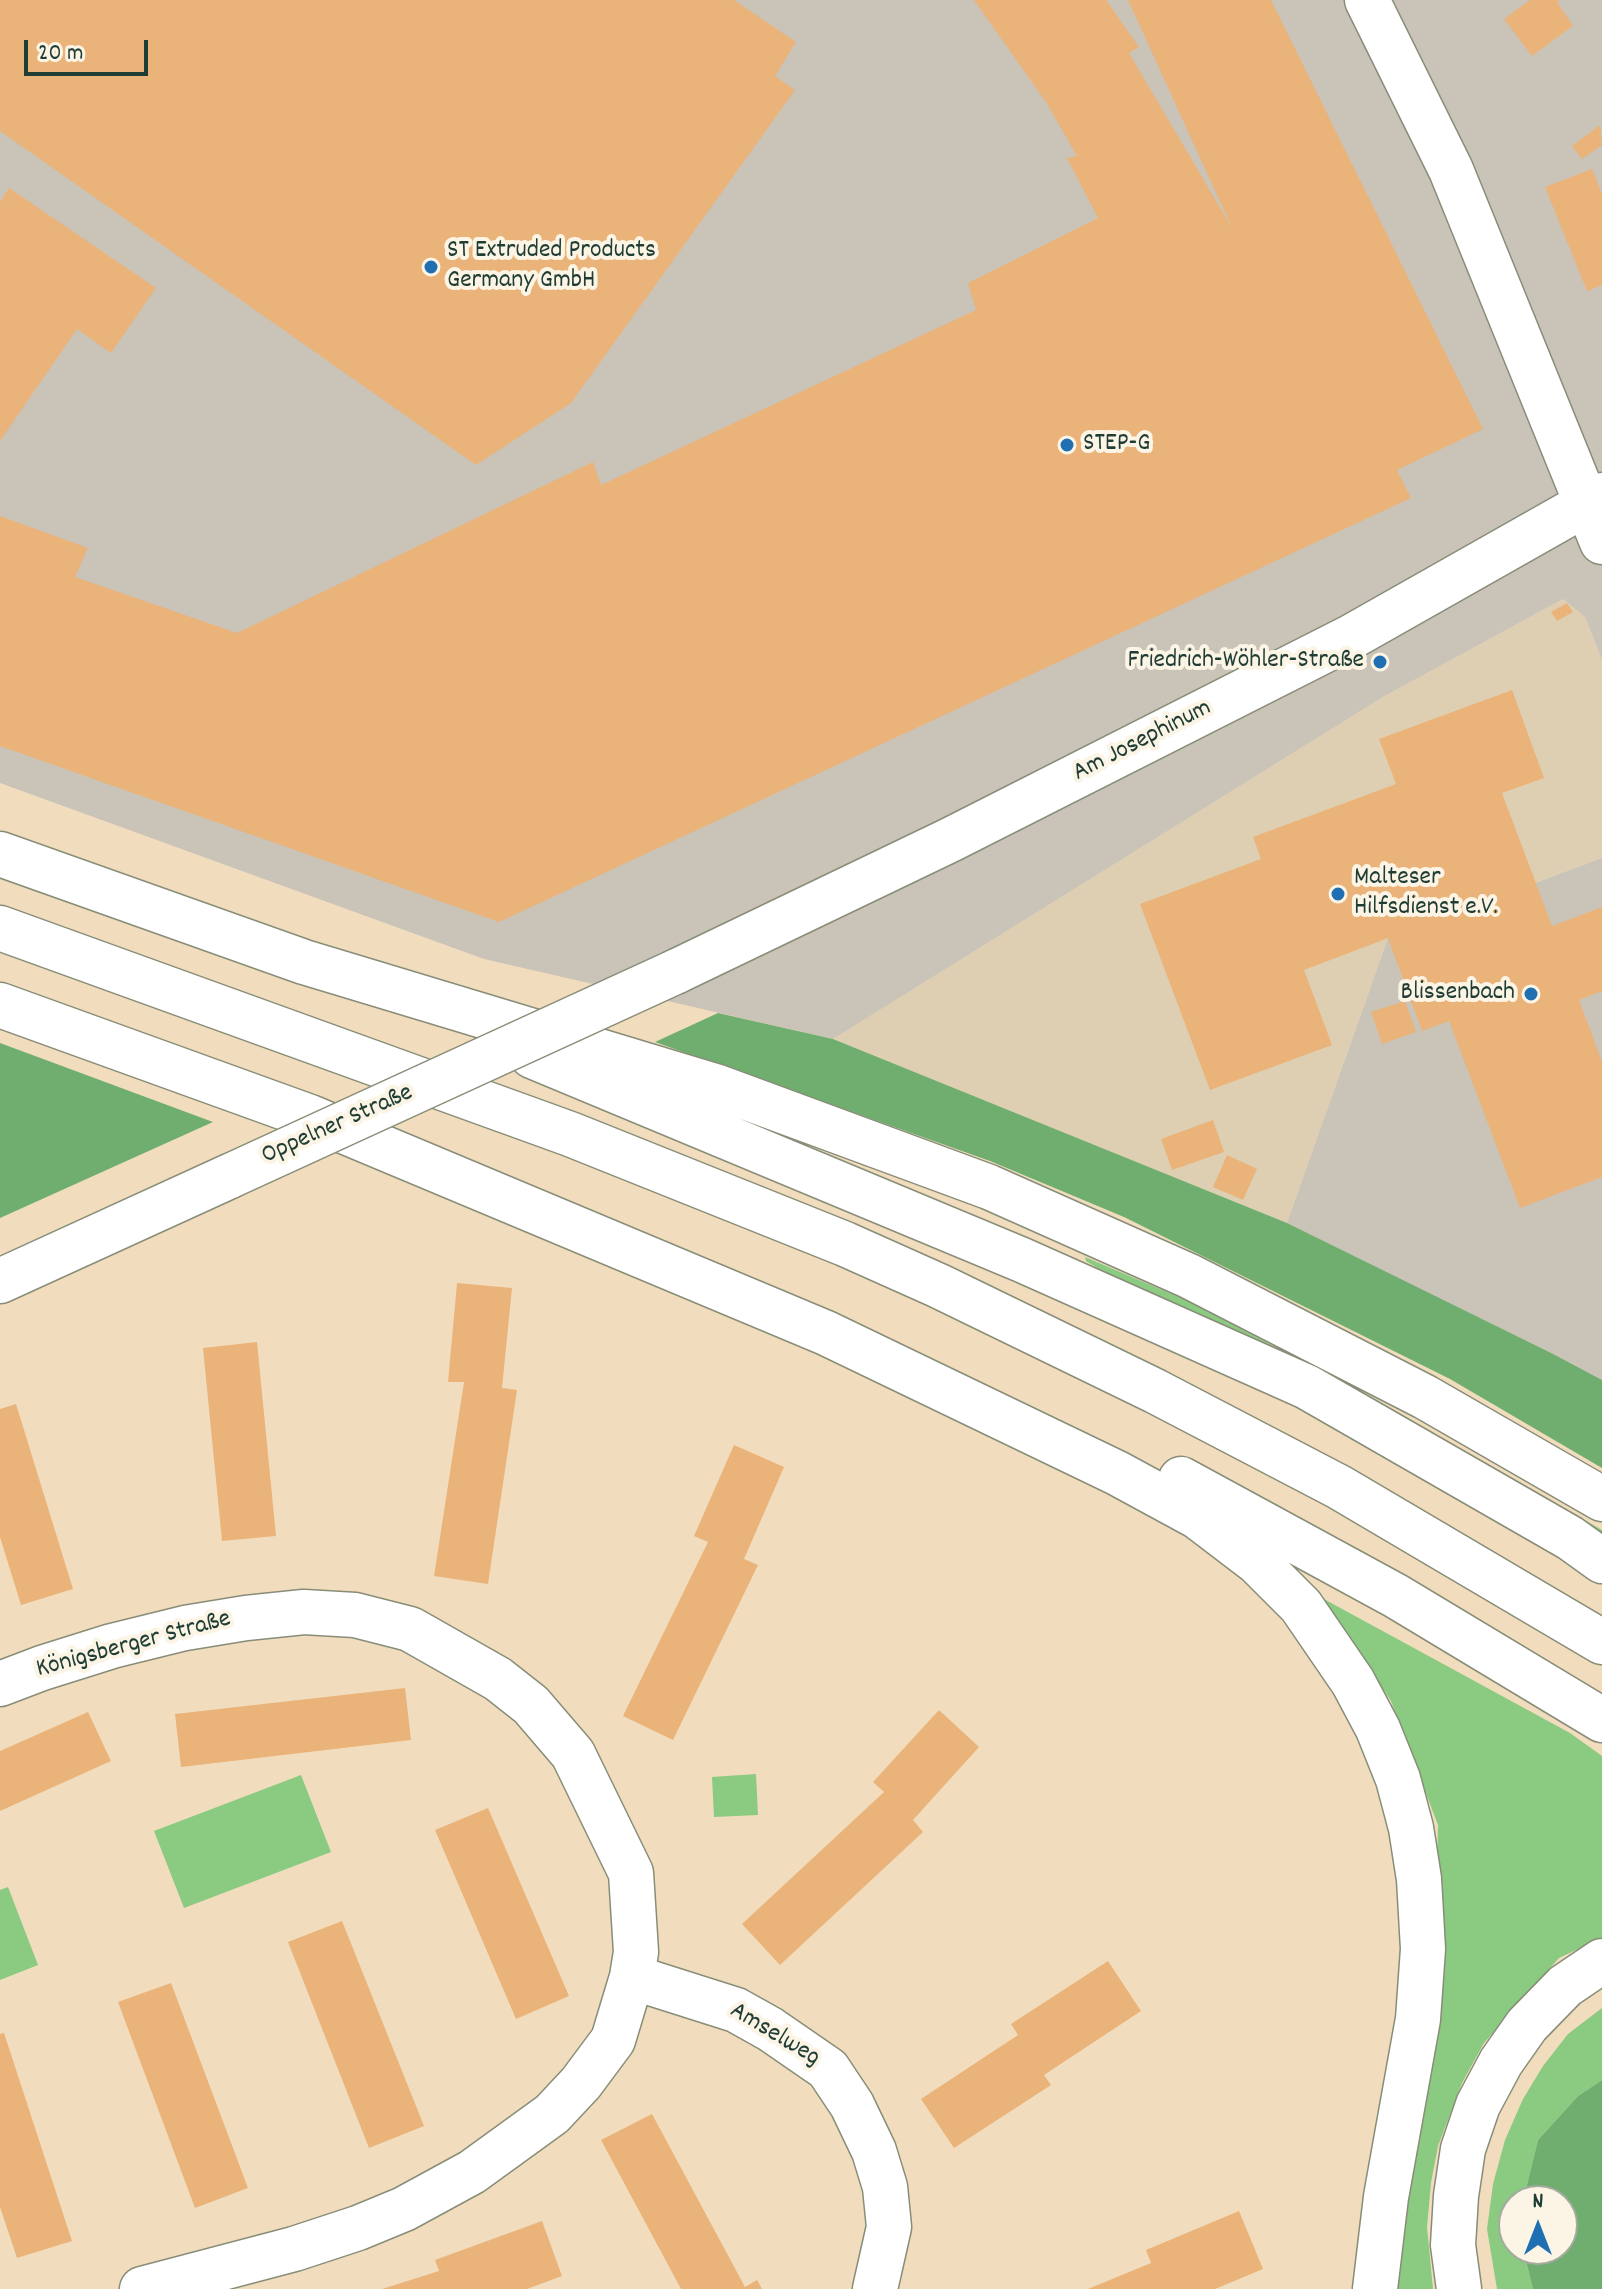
<!DOCTYPE html>
<meta charset="utf-8">
<style>
body{margin:0}
#map{position:relative;width:1602px;height:2289px;overflow:hidden;background:#f1ddbd;font-family:Dekko,sans-serif}
canvas{display:block}
.north{position:absolute;left:1498px;top:2185px;width:80px;height:80px;box-sizing:border-box;background:#fcf5e5;border:2px solid #a4ab9e;border-radius:50%;rotate:0deg;font-size:22px;font-weight:700;line-height:32px;text-align:center;color:#1f3d34}
.north::after{content:'';display:block;margin:auto;width:28px;height:36px;background:#1f6fb2;clip-path:polygon(50% 0,100% 100%,50% 72%,0 100%)}
.scale{position:absolute;left:24px;top:40px;width:124px;height:36px;box-sizing:border-box;border:4px solid #1f3d34;border-top:0;padding-left:10px;font-size:24px;line-height:28px;white-space:nowrap;color:#1f3d34;-webkit-text-stroke:6px #fcf5e5;paint-order:stroke}
</style>
<div id="map">
<canvas width="1602" height="2289"></canvas>
<div class="north">N</div>
<div class="scale">20 m</div>
</div>
<script>
const c = document.querySelector('canvas').getContext('2d');
c.lineJoin = 'round';
function fillPath(path, color) { c.fillStyle = color; c.fill(path, 'evenodd'); }
const poly = rows => new Path2D(rows.map(r => 'M' + r).join(''));
function trace(path, color, width, dash) { c.strokeStyle = color; c.lineWidth = width; c.lineCap = dash ? 'butt' : 'round'; c.setLineDash(dash || []); c.stroke(path); }
function write(font, color, halo, rows, align = 'center') {
  c.font = font + ' Dekko,sans-serif'; c.lineWidth = 8; c.setLineDash([]); c.textBaseline = 'middle'; c.strokeStyle = halo; c.fillStyle = color; for (const [text, x, y, turn = 0] of rows) {
    c.save(); c.translate(x, y); c.rotate((+turn || 0) * Math.PI / 180); c.textAlign = isNaN(turn) ? turn : align; if (halo) c.strokeText(text, 0, 0); c.fillText(text, 0, 0); c.restore();
  }
}
const built = poly([
 [1563,599,1585,617,1602,660,1602,858,1388,938,1287,1223,833,1039,1383,697]
]);
const industrial = poly([
 [0,0,1602,0,1602,660,1585,617,1563,599,1383,697,833,1039,484,959,0,783],
 [1602,858,1602,1380,1287,1223,1388,938]
]);
const green = poly([
 [1085,1257,1186,1300,1355,1389,1602,1530,1602,1540,1187,1311,1099,1269,1086,1261],
 [1322,1598,1570,1733,1602,1756,1602,1938,1559,1958,1484,2043,1462,2083,1438,2146,1431,2183,1427,2227,1433,2289,1392,2289,1432,2053,1438,1825,1391,1701],
 [756,1774,758,1815,714,1817,712,1777],
 [301,1775,331,1852,184,1908,154,1831],
 [8,1887,38,1965,0,1980,0,1890],
 [1602,2008,1602,2080,1578,2096,1538,2140,1523,2201,1514,2201,1514,2249,1523,2249,1533,2289,1497,2289,1487,2229,1493,2184,1505,2140,1523,2099,1543,2066,1568,2034]
]);
const forest = poly([
 [718,1013,833,1039,1287,1223,1551,1353,1602,1380,1602,1468,1450,1379,1124,1217,990,1161,655,1042],
 [0,1043,213,1122,0,1218],
 [1602,2080,1602,2289,1533,2289,1523,2249,1562,2249,1562,2201,1523,2201,1538,2140,1578,2096]
]);
const building = poly([
 [0,0,734,0,796,42,775,76,795,90,571,403,476,465,0,131],
 [974,0,1106,0,1139,47,1129,53,1232,228,1128,0,1271,0,1483,429,1397,470,1411,498,499,922,0,746,0,516,88,548,75,577,237,633,593,462,601,485,976,310,968,283,1098,218,1067,158,1077,156,1046,102],
 [1530,0,1560,0,1557,2,1573,26,1532,56,1504,19],
 [1600,125,1602,145,1582,159,1572,146],
 [1592,169,1602,194,1602,285,1587,291,1545,187],
 [9,188,156,288,111,353,77,329,0,441,0,202],
 [1567,603,1573,612,1557,621,1551,612],
 [1512,690,1544,778,1502,793,1552,926,1602,907,1602,991,1579,1000,1602,1062,1602,1177,1520,1208,1449,1021,1422,1031,1388,938,1304,970,1332,1045,1210,1090,1140,904,1261,859,1253,837,1396,784,1379,739],
 [1405,1001,1416,1032,1382,1044,1371,1012],
 [1213,1120,1224,1152,1172,1170,1161,1139],
 [1227,1155,1257,1169,1243,1200,1213,1187],
 [457,1283,512,1288,502,1388,517,1390,488,1584,434,1576,464,1382,448,1382],
 [257,1342,276,1536,222,1541,203,1348],
 [16,1404,73,1589,21,1605,0,1537,0,1409],
 [734,1445,784,1467,744,1559,758,1565,673,1740,623,1716,708,1542,694,1536],
 [405,1688,411,1740,181,1767,175,1714],
 [939,1710,979,1747,913,1820,923,1832,780,1965,742,1924,884,1792,873,1782],
 [88,1712,111,1761,0,1811,0,1751],
 [488,1808,569,1996,516,2019,435,1830],
 [342,1921,424,2126,369,2148,288,1942],
 [1108,1961,1141,2011,1044,2075,1051,2085,954,2148,921,2099,1018,2035,1011,2024],
 [171,1983,248,2188,195,2208,118,2002],
 [4,2033,72,2241,17,2258,0,2207,0,2034],
 [652,2114,745,2287,757,2280,762,2289,681,2289,601,2140],
 [1239,2211,1263,2269,1215,2289,1088,2289,1151,2263,1146,2250],
 [542,2221,562,2276,527,2289,382,2289,439,2271,435,2260]
]);
const minor = poly([
 [1367,0,1451,170,1602,542],
 [0,1684,42,1668,112,1646,185,1628,246,1618,304,1612,355,1615,410,1629,498,1679,531,1705,573,1754,631,1873,636,1952,632,1977,613,2040,581,2083,552,2114,472,2172,404,2209,358,2228,294,2249,142,2289],
 [632,1977,736,2010,770,2029,828,2069,852,2105,874,2151,885,2187,889,2227,875,2289]
]);
const tertiary = poly([
 [675,972,950,840,1351,637,1602,495],
 [0,1281,230,1176]
]);
const motorway = poly([
 [0,854,304,962,715,1086,989,1187,1189,1276,1425,1397,1602,1499],
 [0,928,570,1134,845,1244,939,1286,1155,1391,1339,1487,1602,1642],
 [0,1005,310,1117,826,1333,1117,1473,1198,1517,1257,1562,1301,1606,1353,1682,1378,1729,1398,1779,1411,1828,1419,1879,1423,1949,1418,2019,1386,2197,1375,2289],
 [532,1056,1022,1260,1307,1387,1570,1538,1602,1561],
 [1181,1479,1396,1596,1602,1720],
 [1459,2289,1453,2245,1456,2196,1463,2149,1478,2105,1501,2062,1527,2025,1565,1986,1602,1961]
]);
const tertiaryBridge = poly([
 [230,1176,675,972]
]);
const markers = [
 [431,267,8,"#1f6fb2"],
 [1067,445,8,"#1f6fb2"],
 [1380,662,8,"#1f6fb2"],
 [1338,894,8,"#1f6fb2"],
 [1531,994,8,"#1f6fb2"]
];
const poiNames = [
 ["ST Extruded Products",447,252],
 ["Germany GmbH",447,282],
 ["STEP-G",1083,445],
 ["Friedrich-Wöhler-Straße",1364,662,"right"],
 ["Malteser",1354,879],
 ["Hilfsdienst e.V.",1354,909],
 ["Blissenbach",1515,994,"right"]
];
const streetNames = [
 ["Am Josephinum",1143,742,-27],
 ["Oppelner Straße",338,1126,-24],
 ["Königsberger Straße",134,1646,-15],
 ["Amselweg",774,2036,31]
];
fillPath(built, '#decfb2');
fillPath(industrial, '#cac3b8');
fillPath(green, '#8aca81');
fillPath(forest, '#6fae6f');
fillPath(building, '#eab37a');
trace(minor, '#888d78', 47);
trace(tertiary, '#888d78', 47);
trace(motorway, '#888d78', 47);
trace(minor, '#fff', 44);
trace(tertiary, '#fff', 44);
trace(motorway, '#fff', 44);
trace(tertiaryBridge, '#888d78', 47, []);
trace(tertiaryBridge, '#fff', 44);
for (const [x, y, r, color] of markers) { const dot = new Path2D(); dot.arc(x, y, r, 0, 2 * Math.PI); c.fillStyle = color; c.fill(dot); trace(dot, '#fcf5e5', 3); }
write('26px', '#1f3d34', '#fcf5e5', poiNames, 'left');
write('26px', '#1f3d34', '#fcf5e5', streetNames);
</script>
